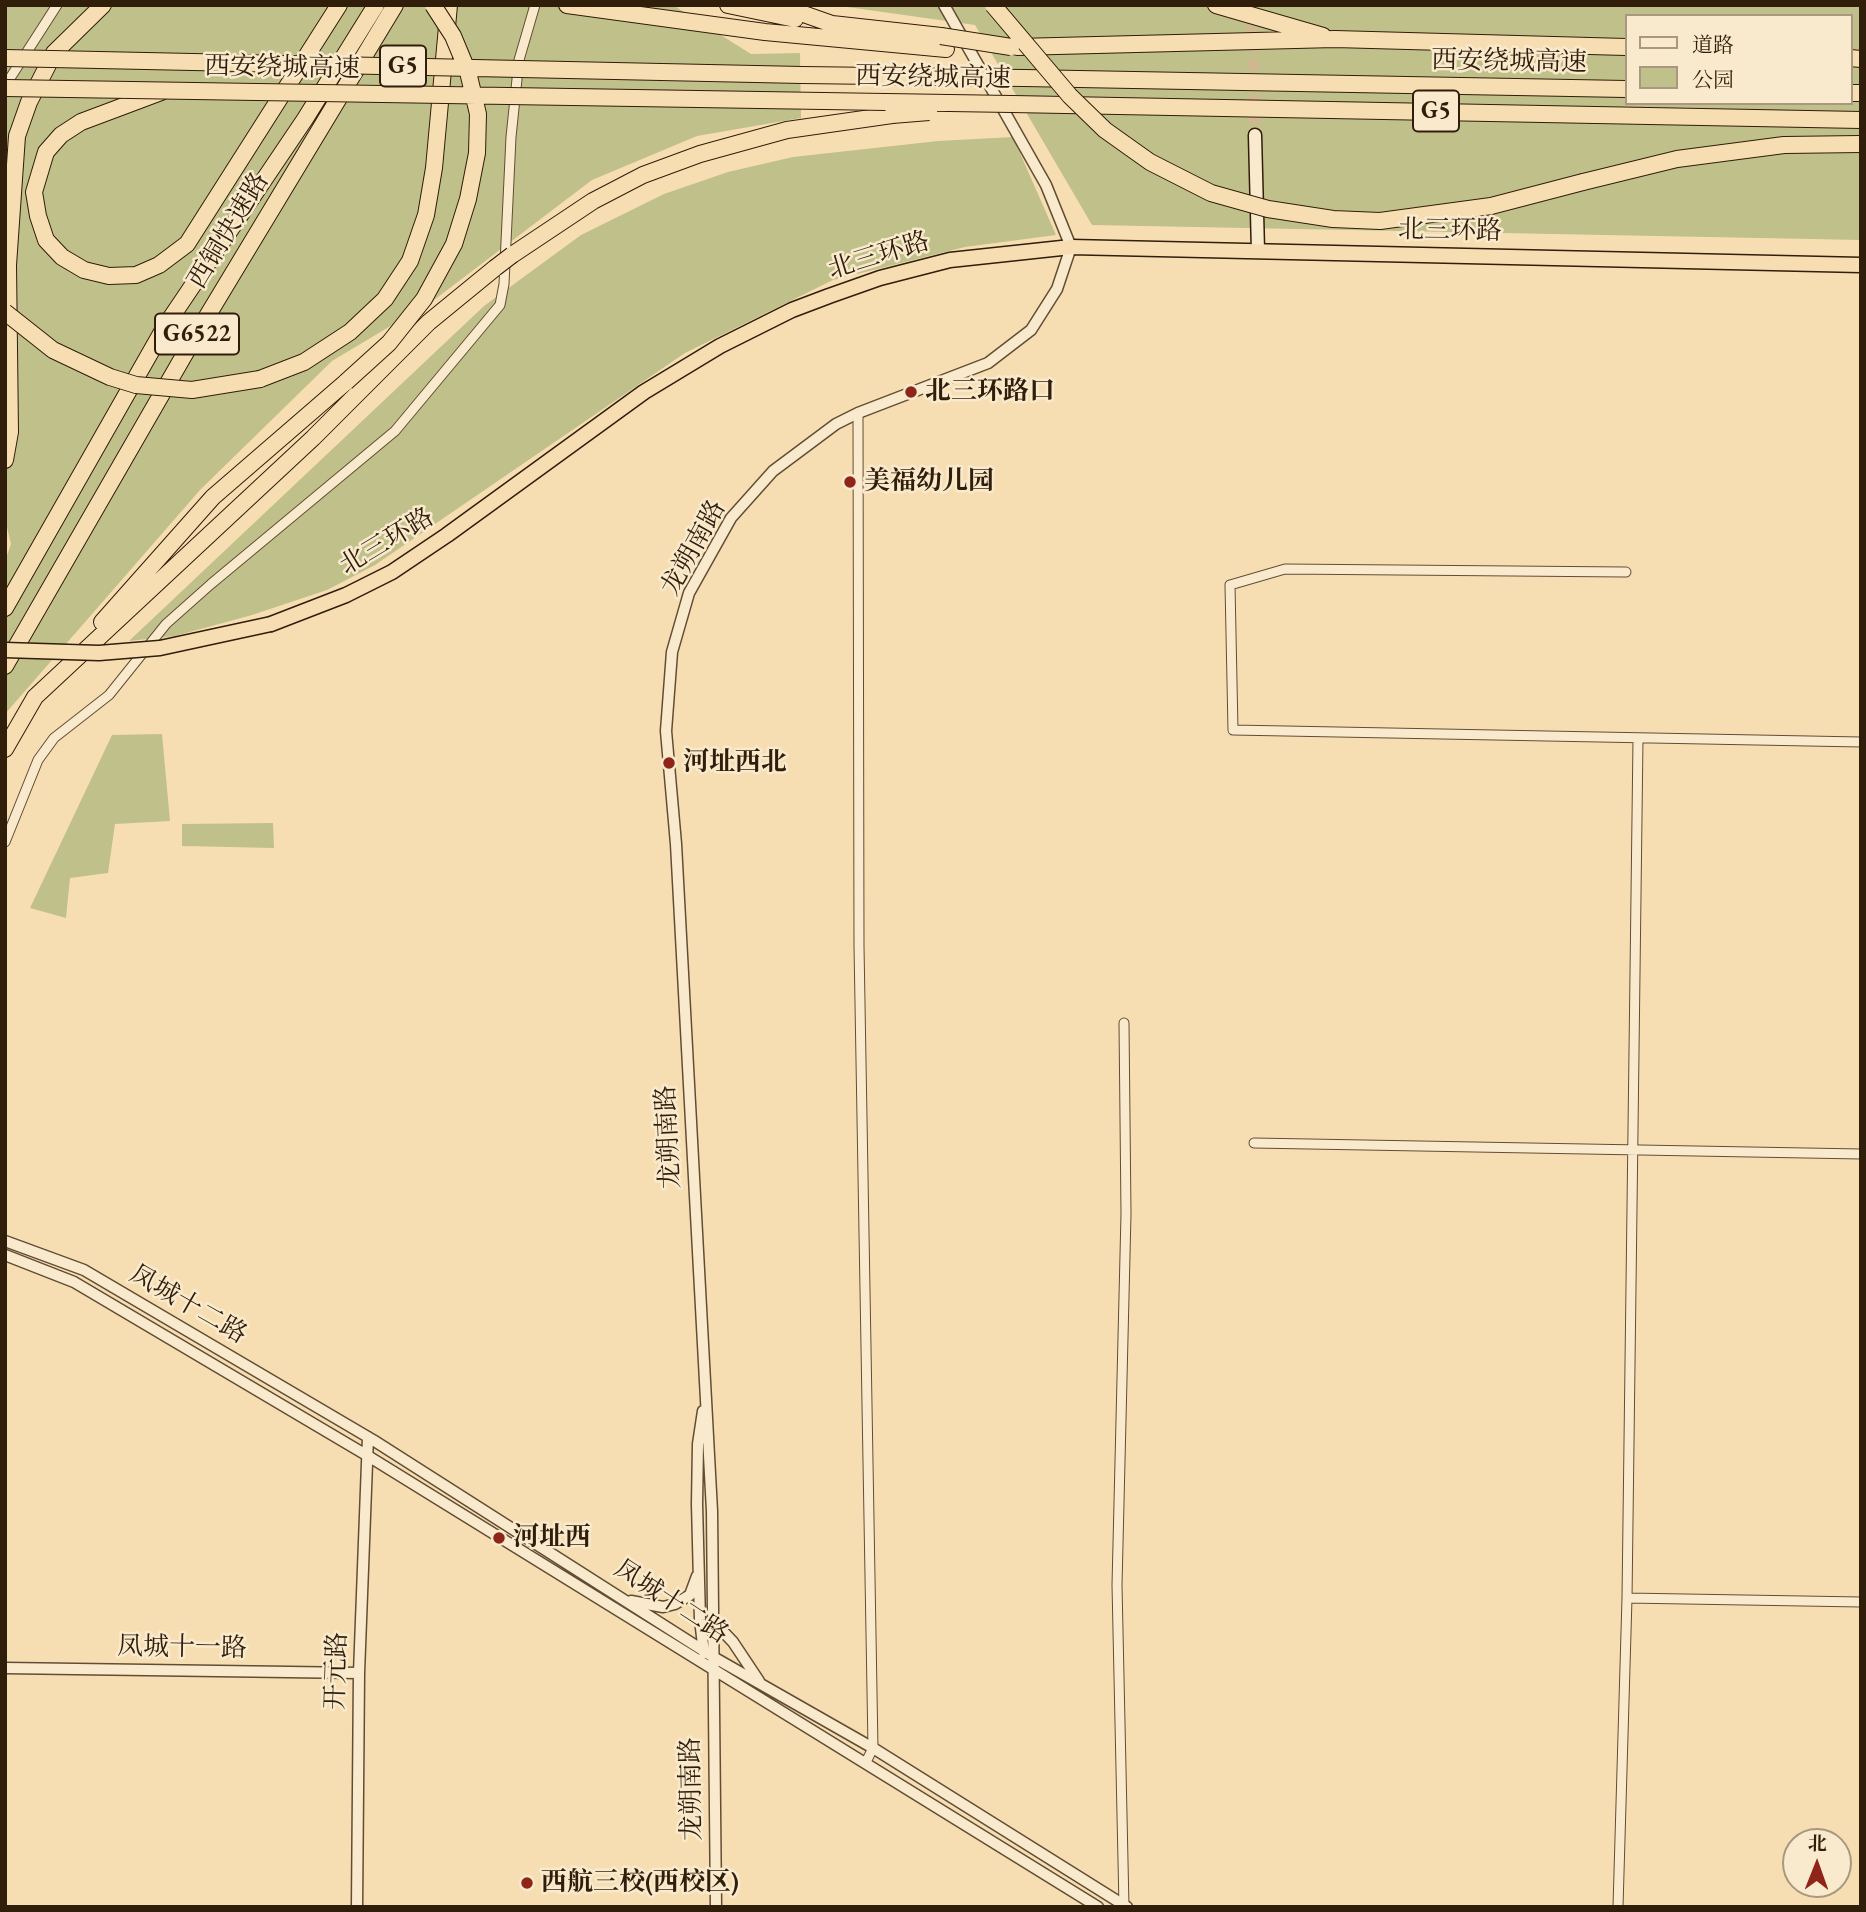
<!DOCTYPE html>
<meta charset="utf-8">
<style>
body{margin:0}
#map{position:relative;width:1866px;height:1912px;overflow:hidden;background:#f7deb2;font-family:"EB Garamond","Noto Serif SC",serif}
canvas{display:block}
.frame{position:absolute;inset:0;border:7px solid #301d0a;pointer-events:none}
.legend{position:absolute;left:1625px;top:14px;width:228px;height:91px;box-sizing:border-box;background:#faeacd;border:2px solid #a9987f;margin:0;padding:9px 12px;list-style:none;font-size:21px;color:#301d0a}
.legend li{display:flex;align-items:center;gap:14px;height:35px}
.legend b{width:35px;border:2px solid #a9987f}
.north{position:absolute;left:1782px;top:1828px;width:70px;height:70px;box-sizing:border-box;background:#faeacd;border:2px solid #a9987f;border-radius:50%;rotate:1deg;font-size:19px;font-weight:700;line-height:28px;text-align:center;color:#301d0a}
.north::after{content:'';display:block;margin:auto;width:24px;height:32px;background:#8f2418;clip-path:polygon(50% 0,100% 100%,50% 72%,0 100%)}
</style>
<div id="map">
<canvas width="1866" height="1912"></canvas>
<div class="frame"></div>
<ul class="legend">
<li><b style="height:9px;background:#faeacd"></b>道路</li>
<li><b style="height:19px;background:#c0c08a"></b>公园</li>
</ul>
<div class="north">北</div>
</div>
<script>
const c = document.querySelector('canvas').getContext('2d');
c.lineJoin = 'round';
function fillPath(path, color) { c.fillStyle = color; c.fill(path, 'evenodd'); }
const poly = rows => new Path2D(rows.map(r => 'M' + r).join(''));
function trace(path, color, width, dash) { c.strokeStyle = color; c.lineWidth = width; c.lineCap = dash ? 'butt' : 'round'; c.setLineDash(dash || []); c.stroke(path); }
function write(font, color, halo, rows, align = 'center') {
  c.font = font + ' "EB Garamond","Noto Serif SC",serif'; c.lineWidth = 5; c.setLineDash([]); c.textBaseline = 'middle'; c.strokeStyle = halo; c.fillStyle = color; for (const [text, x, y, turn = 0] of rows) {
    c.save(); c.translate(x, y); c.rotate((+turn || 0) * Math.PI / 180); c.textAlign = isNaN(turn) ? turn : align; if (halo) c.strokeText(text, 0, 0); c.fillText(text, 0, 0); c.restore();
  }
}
const green = poly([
 [5,5,673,5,751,54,800,53,801,118,697,136,592,180,434,300,332,361,200,490,5,714,5,561,11,544,5,519],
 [833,5,1861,5,1861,240,1092,225,975,25],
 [1626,16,1850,16,1850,103,1626,103],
 [1013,137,1056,235,965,247,833,280,685,353,375,565,327,590,252,615,175,636,129,641,484,306,581,235,664,194,728,172,793,157,938,141],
 [162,734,170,821,115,824,108,873,70,878,66,918,30,908,112,735],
 [273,823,274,848,182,846,182,824]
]);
const secondaryTunnel = poly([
 [1252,5,1255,135]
]);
const minor = poly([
 [5,86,57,5],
 [858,413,859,946,873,1748,866,1762],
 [1626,572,1285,569,1230,585,1233,730,1861,742],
 [5,842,38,760,54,738,109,695,166,624,211,584,395,431,500,305,504,284,511,137,519,60,535,5],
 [1124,1023,1126,1214,1117,1585,1124,1907],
 [1254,1143,1861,1154],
 [1627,1598,1861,1602],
 [1618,1907,1627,1598,1638,739]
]);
const tertiary = poly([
 [5,1241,84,1270,373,1440,715,1658,873,1748,1127,1907],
 [5,1255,74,1282,368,1456,1098,1907],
 [703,1411,698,1444,697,1504,700,1620,704,1653],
 [631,1601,663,1607,675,1604,690,1595,697,1576],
 [714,1622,733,1642,759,1681],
 [5,1668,359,1673],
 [357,1907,359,1673,368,1437],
 [716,1907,712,1511,676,844,666,731,672,652,689,593,731,518,773,471,836,424,858,413,988,363,1031,330,1057,289,1071,247,1046,185,944,5]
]);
const secondary = poly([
 [1255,135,1258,251]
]);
const trunk = poly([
 [271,624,346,595,392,572,447,535,644,392,720,346,792,310,829,296,880,278,950,260,1071,247,1861,265]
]);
const motorway = poly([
 [567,5,765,32,946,49],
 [728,5,795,19],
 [778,5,832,24,941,36],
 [1216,5,1323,36],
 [1017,47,1335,39,1626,47],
 [1850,58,1861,59],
 [802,75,953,77],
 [1024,78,1626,89],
 [161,92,81,122,61,135,46,152,34,192,38,216,46,240,62,257,84,270,109,276,136,275,159,265,187,244,339,5],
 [1850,93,1861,93],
 [1012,104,1861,120],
 [1583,182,1677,159,1784,145,1861,144],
 [512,255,593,201,643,175,700,154,787,130,892,115],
 [260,379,304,362,350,332,385,299,410,261,426,215,434,168,449,5],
 [5,460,10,432,8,265,17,136,29,102,54,53,103,5],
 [5,608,166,325,305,119,376,5],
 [102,622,213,497,346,382],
 [5,666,194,338,395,5],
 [5,749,35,697,313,438,429,322,495,268]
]);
const trunkBridge = poly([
 [5,650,99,653,160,648,271,624]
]);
const motorwayBridge = poly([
 [993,5,1070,96,1105,130,1150,162,1211,193,1268,209,1333,219,1380,221,1491,206,1583,182],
 [941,36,1011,47],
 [5,58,802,75],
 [953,77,1024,78],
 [5,88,1012,104],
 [892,115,929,112],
 [495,268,512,255],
 [5,312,53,350,110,377,136,385,192,390,260,379],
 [346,382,389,343,424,299,454,244,468,199,477,153,478,114,468,72,453,36,433,5]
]);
const markers = [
 [911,392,7,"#8f2418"],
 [850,482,7,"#8f2418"],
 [669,763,7,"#8f2418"],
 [499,1538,7,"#8f2418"],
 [527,1883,7,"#8f2418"]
];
const shields = [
 [403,66,46],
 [1436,111,46],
 [197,334,84]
];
const shieldNames = [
 ["G5",403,66],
 ["G5",1436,111],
 ["G6522",197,334]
];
const streetNames = [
 ["西安绕城高速",1509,62,1],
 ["西安绕城高速",282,68,1],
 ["西安绕城高速",933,78,1],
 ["西铜快速路",229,231,-59],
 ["北三环路",1450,231,1],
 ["北三环路",879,256,-17],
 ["北三环路",387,542,-31],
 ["龙朔南路",694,548,-61],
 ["龙朔南路",669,1137,-93],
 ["凤城十二路",188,1305,30],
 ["凤城十二路",671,1602,33],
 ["凤城十一路",182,1648,1],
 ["开元路",337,1671,-88],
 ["龙朔南路",692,1789,-91]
];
const poiNames = [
 ["北三环路口",925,392],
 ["美福幼儿园",864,482],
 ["河址西北",683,763],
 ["河址西",513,1538],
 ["西航三校(西校区)",541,1883]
];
fillPath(green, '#c0c08a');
trace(secondaryTunnel, '#cfb790', 12, [12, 6]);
trace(minor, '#624d34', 11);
trace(tertiary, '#624d34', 13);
trace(secondary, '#301d0a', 15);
trace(trunk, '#301d0a', 17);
trace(motorway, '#301d0a', 18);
trace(minor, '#faeacd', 9);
trace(tertiary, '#faeacd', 10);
trace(secondary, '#faeacd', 12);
trace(trunk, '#f7deb2', 14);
trace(motorway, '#f7deb2', 16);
trace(trunkBridge, '#301d0a', 17, []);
trace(motorwayBridge, '#301d0a', 18, []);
trace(trunkBridge, '#f7deb2', 14);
trace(motorwayBridge, '#f7deb2', 16);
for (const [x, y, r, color] of markers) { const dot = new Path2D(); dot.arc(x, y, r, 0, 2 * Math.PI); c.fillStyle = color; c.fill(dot); trace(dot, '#faeacd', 2.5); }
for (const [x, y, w] of shields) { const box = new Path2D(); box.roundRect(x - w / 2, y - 20.5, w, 41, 5); c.fillStyle = '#faeacd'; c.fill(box); trace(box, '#301d0a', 2); }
write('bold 24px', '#301d0a', null, shieldNames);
write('26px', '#301d0a', '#faeacd', streetNames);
write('bold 26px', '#301d0a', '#faeacd', poiNames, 'left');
</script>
